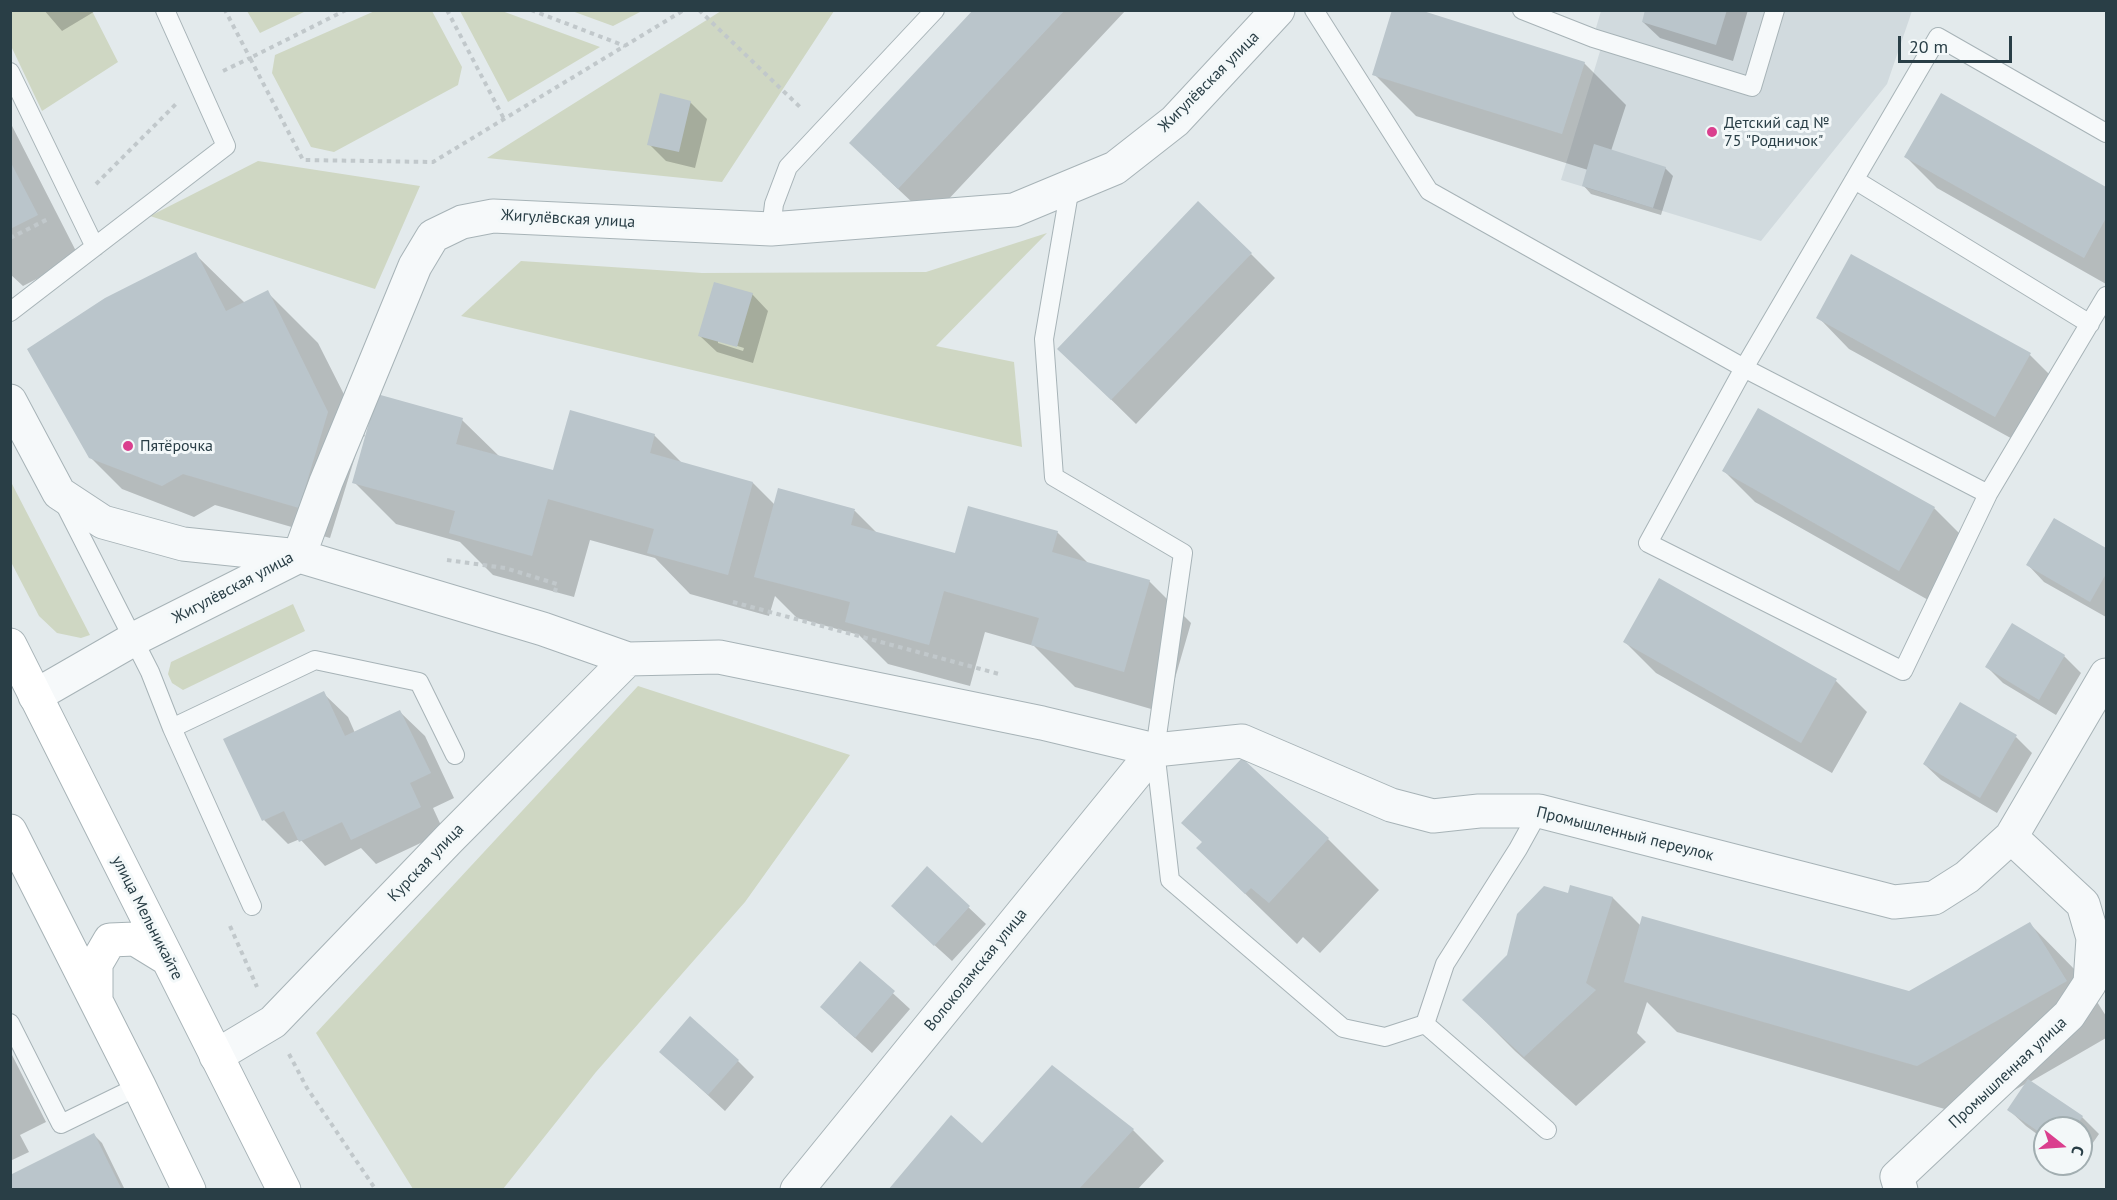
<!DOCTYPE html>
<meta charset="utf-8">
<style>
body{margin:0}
#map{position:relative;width:2117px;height:1200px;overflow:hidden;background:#e3eaec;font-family:"PT Sans",sans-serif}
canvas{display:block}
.frame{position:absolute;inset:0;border:12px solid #293e46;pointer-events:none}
.north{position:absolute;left:2033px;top:1116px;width:60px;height:60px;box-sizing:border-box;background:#f3f8f9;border:2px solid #a2aeb1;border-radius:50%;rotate:107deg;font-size:16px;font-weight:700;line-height:24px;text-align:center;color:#293e46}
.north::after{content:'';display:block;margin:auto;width:21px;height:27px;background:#da3f8e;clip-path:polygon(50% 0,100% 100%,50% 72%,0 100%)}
.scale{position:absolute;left:1898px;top:36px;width:114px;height:27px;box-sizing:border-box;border:3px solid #293e46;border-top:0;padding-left:8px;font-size:18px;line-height:21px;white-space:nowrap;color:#293e46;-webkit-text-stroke:4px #f3f8f9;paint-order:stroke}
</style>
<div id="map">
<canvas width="2117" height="1200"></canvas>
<div class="frame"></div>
<div class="north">С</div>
<div class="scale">20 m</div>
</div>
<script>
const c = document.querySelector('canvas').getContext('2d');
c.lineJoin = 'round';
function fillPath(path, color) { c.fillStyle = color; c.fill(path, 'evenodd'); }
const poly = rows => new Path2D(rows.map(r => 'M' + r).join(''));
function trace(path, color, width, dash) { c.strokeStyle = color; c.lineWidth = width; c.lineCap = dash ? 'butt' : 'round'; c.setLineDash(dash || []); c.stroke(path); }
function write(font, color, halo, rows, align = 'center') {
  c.font = font + ' "PT Sans",sans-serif'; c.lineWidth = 6; c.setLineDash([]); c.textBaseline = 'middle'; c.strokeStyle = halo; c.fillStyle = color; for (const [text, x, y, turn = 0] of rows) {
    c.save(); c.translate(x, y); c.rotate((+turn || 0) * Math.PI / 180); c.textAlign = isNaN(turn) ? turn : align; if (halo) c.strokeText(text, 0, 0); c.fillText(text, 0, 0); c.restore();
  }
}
const built = poly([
 [1601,11,1912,11,1887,84,1761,241,1561,180,1601,48,1593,38]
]);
const green = poly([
 [11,10,92,11,118,62,42,111,11,46],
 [377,10,432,11,462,67,458,85,334,152,311,147,272,73,275,55],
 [247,11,306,11,260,33],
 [460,11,502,11,600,47,508,102],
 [572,11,642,10,642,11,613,26],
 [721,11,834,11,722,182,487,158],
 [258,161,420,186,375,289,150,216],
 [1047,233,936,346,1014,362,1022,447,461,316,521,261,702,273,926,272],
 [11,482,90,635,81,638,57,633,39,616,11,562],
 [293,604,305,631,183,690,172,683,168,674,171,662],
 [638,686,850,755,745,902,596,1072,503,1189,413,1189,316,1033]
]);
const shadow = poly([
 [44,10,97,10,62,31],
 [975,10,1126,10,930,219,882,174],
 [1647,10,1748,10,1733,61,1660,38,1643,22],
 [1584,63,1626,105,1611,151,1665,168,1673,176,1661,215,1591,194,1583,185,1588,170,1416,116,1374,74],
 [1941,95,2106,189,2106,284,1937,188,1906,157],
 [690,102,707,119,695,168,666,161,649,144],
 [10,122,79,257,23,286,10,274],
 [195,254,245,303,267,292,318,343,365,436,357,440,359,444,330,538,215,505,194,517,122,489,90,457],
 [1251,254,1275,278,1136,424,1084,373],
 [752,294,768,311,753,363,717,352,700,336],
 [718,340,744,348,743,351,718,343],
 [1818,317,2030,355,2061,386,2027,447,1849,349],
 [462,420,500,457,554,472,654,435,683,464,753,483,775,505,855,511,878,534,956,555,1057,532,1088,563,1149,581,1191,623,1165,713,1075,687,1034,646,985,632,970,686,888,664,859,635,797,618,775,596,769,616,690,594,655,558,590,540,574,597,493,575,460,542,396,524,354,482],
 [1724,471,1934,508,1965,539,1930,601,1755,502],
 [2054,520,2106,550,2106,617,2044,582,2028,565],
 [2012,625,2064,656,2081,673,2056,715,2003,683,1987,667],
 [1625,642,1836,681,1867,712,1832,773,1656,673],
 [323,693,348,717,355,733,400,712,425,736,454,798,433,808,444,832,376,864,361,848,325,866,300,839,288,844,264,820],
 [2016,737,2032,753,1997,813,1941,780,1924,764],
 [1242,760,1328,839,1379,890,1320,953,1303,937,1297,944,1198,848,1203,843],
 [927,868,986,924,952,961,909,922],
 [1569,895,1613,898,1641,926,1909,992,2030,924,2080,975,2106,1016,2106,1038,2030,1082,2082,1117,2099,1134,2081,1160,2081,1128,2045,1128,2045,1140,2026,1126,2009,1110,2027,1083,1969,1116,1677,1032,1647,1002,1637,1033,1646,1042,1576,1106,1515,1051,1464,1000],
 [860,963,910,1009,872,1053,838,1023],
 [10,1051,46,1122,20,1135,29,1152,10,1161],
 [661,1052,738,1061,754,1077,725,1111],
 [1133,1130,1164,1161,1137,1190,890,1190,982,1145],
 [94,1135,102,1143,125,1190,10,1190]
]);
const building = poly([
 [973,10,1065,10,898,189,849,143],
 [1392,10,1420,10,1585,62,1562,134,1372,75],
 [1645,10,1727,10,1716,45,1642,22],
 [660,93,691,101,679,152,647,145],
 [1941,93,2106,187,2106,218,2084,258,1904,157],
 [1594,144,1666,167,1653,208,1582,186],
 [10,161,38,215,10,229],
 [1198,201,1252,253,1111,400,1057,349],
 [196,252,226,311,268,290,328,412,299,508,183,474,162,486,89,458,27,349,105,298],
 [1851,254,2031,353,1995,417,1816,318],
 [714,282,753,293,737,347,698,336],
 [377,394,463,418,456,444,553,470,570,410,655,434,650,453,753,482,728,575,647,553,654,529,548,499,532,556,449,533,455,511,352,483],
 [1758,408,1935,507,1899,571,1722,471],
 [778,488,855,509,851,525,955,553,968,506,1058,531,1052,552,1150,580,1124,672,1031,645,1039,618,944,591,929,645,845,622,850,602,754,577],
 [2054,518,2106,548,2106,574,2090,602,2026,565],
 [1659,578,1837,679,1801,743,1623,642],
 [2012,623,2065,655,2039,700,1985,667],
 [324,691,345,736,400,710,431,773,410,783,421,807,351,840,342,822,299,842,284,811,262,821,223,739],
 [1960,702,2017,735,1980,798,1923,764],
 [1242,758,1329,838,1269,903,1251,888,1245,894,1196,848,1202,842,1181,823],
 [927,866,970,906,934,946,891,906],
 [1570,885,1613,897,1586,983,1596,990,1524,1057,1462,1000,1507,955,1517,914,1544,886,1568,893],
 [1642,916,1909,991,2030,922,2067,981,1917,1066,1624,982],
 [860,961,895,991,855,1038,820,1007],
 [690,1016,739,1060,708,1095,659,1052],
 [1052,1065,1134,1129,1078,1190,888,1190,951,1115,982,1143],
 [2028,1079,2083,1116,2075,1128,2045,1128,2045,1136,2007,1110],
 [94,1133,122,1190,10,1190,10,1175]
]);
const path = poly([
 [346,10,250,58,303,160,433,162,684,10],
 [447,10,504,119],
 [531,10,625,46],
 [699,10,802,109],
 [223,71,250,58,225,10],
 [96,184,176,104],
 [10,238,50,218],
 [447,560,505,568,557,584,554,595],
 [733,602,999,674],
 [230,926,257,987],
 [289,1054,307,1088,376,1190]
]);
const lane = poly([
 [1314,10,1429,191,1744,368,1988,494],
 [1522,10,1593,38,1752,87,1775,10],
 [10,72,95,247],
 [2106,133,1938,37,1744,368,1648,543,1903,671,1988,494,2106,296],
 [1855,180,2090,324],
 [1070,187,1044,339,1054,477,1183,553,1155,750,1170,880,1343,1028,1385,1037,1425,1024,1547,1130],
 [771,229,774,204,788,167,935,10],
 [10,312,226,146,165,10],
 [64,503,150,672,172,728,252,906],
 [172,728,315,660,419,682,455,755],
 [10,1023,61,1124,139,1086],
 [1425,1024,1445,964,1518,849,1539,811]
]);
const street = poly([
 [10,401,59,493,103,522,183,544,299,556,543,629,628,659,719,657,1042,723,1155,750,1242,741,1391,805,1433,816,1479,811,1539,811,1894,902,1934,898,1967,877,2011,837],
 [35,696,134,639,299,556,326,482,415,266,433,236,462,222,493,216,771,229,1014,210,1115,168,1175,121,1278,10],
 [216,1056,273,1022,449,839,628,659],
 [797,1190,1155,750],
 [1901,1190,1897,1177,2069,1015,2090,983,2093,938,2083,904,2011,837,2106,675]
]);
const secondary = poly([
 [10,645,284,1190],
 [10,831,139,1086,189,1190],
 [96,999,96,964,110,940,135,939,166,958]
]);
const markers = [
 [1712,132,6,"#da3f8e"],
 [128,446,6,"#da3f8e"]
];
const streetNames = [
 ["Жигулёвская улица",1209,82,-45],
 ["Жигулёвская улица",568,219,3],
 ["Жигулёвская улица",233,588,-28],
 ["Промышленный переулок",1625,834,14],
 ["Курская улица",426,863,-46],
 ["улица Мельникайте",147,918,63],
 ["Волоколамская улица",976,970,-51],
 ["Промышленная улица",2008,1073,-43]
];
const poiNames = [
 ["Детский сад №",1724,123],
 ["75 \"Родничок\"",1724,141],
 ["Пятёрочка",140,446]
];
fillPath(built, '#d1dade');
fillPath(green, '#cfd7c3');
fillPath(shadow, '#0003');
fillPath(building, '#bac5cb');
trace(lane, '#a7b3b7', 20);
trace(street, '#a7b3b7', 35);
trace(secondary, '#a7b3b7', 35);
trace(path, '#c1c8cb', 4, [4.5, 4.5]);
trace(lane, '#f6f9fa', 18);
trace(street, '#f6f9fa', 33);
trace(secondary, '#fff', 33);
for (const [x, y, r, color] of markers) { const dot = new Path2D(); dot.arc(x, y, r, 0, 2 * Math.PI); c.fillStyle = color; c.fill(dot); trace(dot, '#f3f8f9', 2); }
write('16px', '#293e46', '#f3f8f9', streetNames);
write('16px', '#293e46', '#f3f8f9', poiNames, 'left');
</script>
